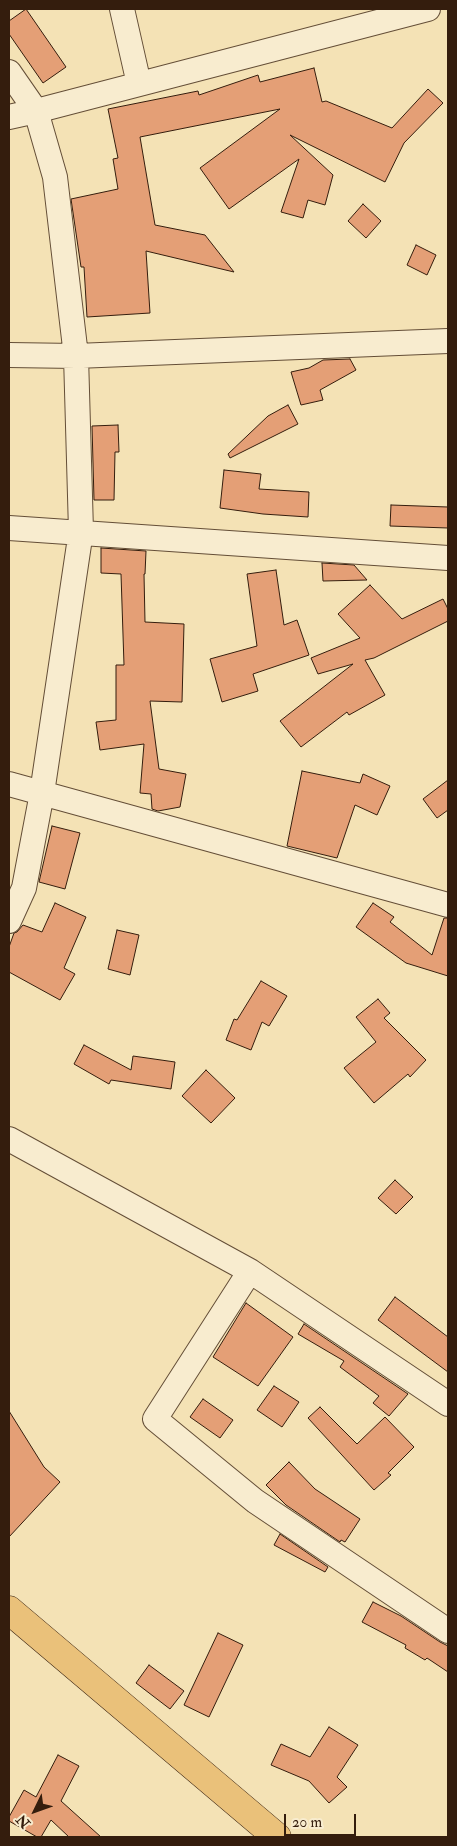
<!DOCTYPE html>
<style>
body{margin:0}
#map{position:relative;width:457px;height:1846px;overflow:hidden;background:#f4e2b5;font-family:"IM FELL Double Pica",serif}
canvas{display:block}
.frame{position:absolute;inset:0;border:10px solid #341d0d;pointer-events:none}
.north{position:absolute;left:10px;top:1786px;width:50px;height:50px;-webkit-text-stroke:4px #f8eccf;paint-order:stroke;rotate:228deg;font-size:14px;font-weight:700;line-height:20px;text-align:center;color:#341d0d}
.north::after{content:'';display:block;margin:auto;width:18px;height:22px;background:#341d0d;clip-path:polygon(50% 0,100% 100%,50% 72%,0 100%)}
.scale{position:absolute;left:284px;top:1814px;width:72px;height:22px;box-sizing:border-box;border:2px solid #341d0d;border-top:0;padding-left:6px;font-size:15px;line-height:18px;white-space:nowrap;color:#341d0d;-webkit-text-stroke:4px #f8eccf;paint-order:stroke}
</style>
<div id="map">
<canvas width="457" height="1846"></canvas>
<div class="frame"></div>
<div class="north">N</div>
<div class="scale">20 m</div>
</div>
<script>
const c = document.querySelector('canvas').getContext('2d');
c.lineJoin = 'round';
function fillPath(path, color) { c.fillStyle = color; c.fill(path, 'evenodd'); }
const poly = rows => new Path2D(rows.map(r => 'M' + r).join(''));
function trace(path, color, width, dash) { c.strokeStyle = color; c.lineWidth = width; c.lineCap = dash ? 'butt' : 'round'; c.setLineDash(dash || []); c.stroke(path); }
const building = poly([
 [26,9,66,67,43,83,9,34,9,21,26,9],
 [314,68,322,102,326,101,392,128,428,89,443,103,404,143,385,182,290,135,333,175,325,205,308,200,303,218,281,212,299,159,229,209,200,168,280,109,140,137,155,225,205,235,234,272,146,251,150,313,87,317,84,267,81,267,71,199,118,189,113,159,118,158,108,109,198,91,199,95,258,75,260,82,314,68],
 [363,204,381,221,366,238,348,221,363,204],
 [416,245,436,255,427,275,407,265,416,245],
 [350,359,356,370,320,390,323,400,301,405,291,372,309,368,323,360,350,359],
 [288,405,298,424,230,458,228,454,268,416,288,405],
 [118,425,119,452,115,452,114,500,94,500,92,426,118,425],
 [224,470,261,474,259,489,309,492,308,517,263,514,220,508,224,470],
 [391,505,448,507,448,528,390,526,391,505],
 [101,548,146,551,145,574,144,574,145,622,184,624,182,702,150,701,159,769,186,774,180,807,158,811,152,809,151,794,140,793,144,744,100,750,96,722,116,720,116,665,124,665,121,574,101,573,101,548],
 [322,563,354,565,367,580,323,581,322,563],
 [276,570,284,625,297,620,309,655,253,674,258,691,222,702,210,659,257,646,247,574,276,570],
 [370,585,402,619,443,599,448,609,448,621,374,658,365,660,385,695,349,715,347,712,301,747,280,721,353,664,318,674,311,658,360,638,338,614,370,585],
 [302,771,360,783,363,774,390,786,377,815,355,805,337,858,287,846,302,771],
 [448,780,448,810,437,818,423,799,448,780],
 [52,826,80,833,65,889,39,882,52,826],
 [55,903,86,917,64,968,75,974,60,1000,9,972,9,947,14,933,17,932,23,925,42,932,55,903],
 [373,903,394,917,390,922,432,955,444,918,448,918,448,976,406,963,356,927,373,903],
 [117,930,139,935,130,975,108,969,117,930],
 [261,981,287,996,269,1026,262,1022,251,1050,226,1040,234,1019,237,1020,261,981],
 [378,999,390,1013,384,1018,426,1060,410,1077,408,1074,374,1103,344,1068,376,1042,356,1017,378,999],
 [84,1045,131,1070,133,1056,175,1062,171,1089,111,1080,109,1084,74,1064,84,1045],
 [206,1070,235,1098,211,1123,182,1096,206,1070],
 [395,1180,413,1197,396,1214,378,1198,395,1180],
 [395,1297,448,1337,448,1372,378,1320,395,1297],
 [246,1303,293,1337,258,1386,213,1357,246,1303],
 [304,1324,408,1394,389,1416,373,1403,379,1396,340,1367,344,1361,298,1334,304,1324],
 [274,1386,299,1402,282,1427,257,1410,274,1386],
 [203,1399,233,1420,220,1438,190,1417,203,1399],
 [320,1407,357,1444,385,1417,414,1447,388,1473,391,1475,374,1490,308,1418,320,1407],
 [9,1411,44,1467,60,1482,9,1537,9,1411],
 [289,1462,315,1489,360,1519,345,1542,341,1540,340,1542,286,1505,266,1485,289,1462],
 [280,1534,328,1567,325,1572,274,1545,280,1534],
 [373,1602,401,1616,440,1642,448,1646,448,1672,427,1658,425,1660,405,1648,406,1645,362,1622,373,1602],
 [218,1633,243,1645,209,1717,184,1705,218,1633],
 [149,1665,184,1691,170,1709,136,1683,149,1665],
 [329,1727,358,1745,337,1777,347,1787,329,1803,309,1781,271,1765,281,1744,310,1757,329,1727],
 [58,1755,79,1766,61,1801,101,1837,69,1837,51,1820,41,1837,37,1837,9,1821,9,1817,24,1790,36,1797,58,1755]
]);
const street = poly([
 [122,9,139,84],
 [9,72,36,111,55,177,76,356,81,531,42,793,24,888,9,921],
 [9,117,36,111,428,9],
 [9,355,76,356,448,341],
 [9,528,448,558],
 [9,784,448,905],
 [9,1139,250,1271,448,1404],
 [250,1271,155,1419,255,1501,448,1631]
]);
const primary = poly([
 [9,1610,277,1837]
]);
fillPath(building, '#e49f76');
trace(building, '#341d0d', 1);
trace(street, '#644e37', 26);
trace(primary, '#341d0d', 29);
trace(street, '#f8eccf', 24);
trace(primary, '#eac17a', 28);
</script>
